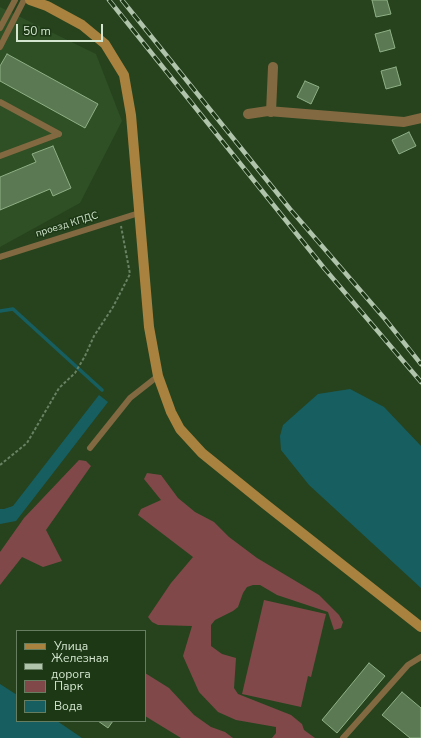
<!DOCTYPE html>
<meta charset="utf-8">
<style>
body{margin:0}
#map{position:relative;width:421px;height:738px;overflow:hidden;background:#26431e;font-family:"Nunito Sans",sans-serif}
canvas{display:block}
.legend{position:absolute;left:16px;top:630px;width:130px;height:92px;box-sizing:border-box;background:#1c3814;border:1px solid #667e5f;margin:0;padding:5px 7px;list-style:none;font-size:12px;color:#d4e6d0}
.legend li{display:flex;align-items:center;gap:8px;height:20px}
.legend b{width:20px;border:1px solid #667e5f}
.scale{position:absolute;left:16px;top:24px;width:87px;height:18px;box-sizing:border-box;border:2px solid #d4e6d0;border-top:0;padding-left:5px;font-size:12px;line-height:14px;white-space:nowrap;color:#d4e6d0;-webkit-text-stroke:3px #1c3814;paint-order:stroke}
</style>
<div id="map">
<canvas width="421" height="738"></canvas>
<ul class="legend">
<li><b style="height:5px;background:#a9823f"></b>Улица</li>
<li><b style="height:5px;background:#b0c4ab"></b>Железная дорога</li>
<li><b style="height:11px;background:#814849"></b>Парк</li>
<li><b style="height:11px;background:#175e61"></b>Вода</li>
</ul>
<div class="scale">50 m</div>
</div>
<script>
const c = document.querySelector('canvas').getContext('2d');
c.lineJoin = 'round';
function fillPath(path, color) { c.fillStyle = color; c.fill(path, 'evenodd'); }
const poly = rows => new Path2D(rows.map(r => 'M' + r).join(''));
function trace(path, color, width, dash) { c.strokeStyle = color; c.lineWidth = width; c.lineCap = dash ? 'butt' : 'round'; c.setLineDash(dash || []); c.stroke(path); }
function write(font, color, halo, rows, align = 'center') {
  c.font = font + ' "Nunito Sans",sans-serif'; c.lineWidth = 3; c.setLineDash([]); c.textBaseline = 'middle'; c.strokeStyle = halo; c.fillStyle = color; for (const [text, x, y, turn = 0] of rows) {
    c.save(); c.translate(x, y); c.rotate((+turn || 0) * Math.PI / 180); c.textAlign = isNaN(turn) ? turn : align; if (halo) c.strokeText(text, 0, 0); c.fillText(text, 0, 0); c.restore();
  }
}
const built = poly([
 [0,7,96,54,122,121,80,203,0,247]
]);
const green = poly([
 [79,460,86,461,91,466,46,530,62,561,43,567,22,557,0,585,0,552,24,518],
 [147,473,161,475,178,498,195,512,214,522,229,537,257,558,319,595,339,615,343,622,341,628,334,630,328,612,277,595,260,585,253,585,247,587,243,593,238,607,233,611,215,620,211,625,211,646,222,654,236,658,234,688,238,694,291,715,302,724,304,730,315,738,272,738,276,733,276,727,236,720,218,712,199,692,183,656,192,626,158,625,152,622,148,617,171,583,193,557,138,515,141,509,161,500,144,479],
 [264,600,326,614,311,677,308,676,301,707,242,694],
 [145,673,169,688,194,715,211,727,225,732,233,738,181,738,145,716]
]);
const water = poly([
 [350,389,384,407,421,446,421,588,309,485,281,450,280,436,283,425,318,394],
 [99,395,108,402,16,521,0,524,0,509,4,509,13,506],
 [0,684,17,695,17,721,57,721,82,738,0,738]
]);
const stream = poly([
 [0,311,13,309,102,390]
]);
const building = poly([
 [372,0,387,0,391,14,376,17,372,0],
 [390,30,395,48,380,52,375,34,390,30],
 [7,54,98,104,85,128,0,81,0,66,7,54],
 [396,67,401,85,386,89,381,71,396,67],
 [305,81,319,87,311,104,297,97,305,81],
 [409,132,416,146,399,154,392,140,409,132],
 [53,146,71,188,53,196,50,189,0,210,0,177,36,162,32,154,53,146],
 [369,663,385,676,337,733,322,720,369,663],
 [402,692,421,708,421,738,410,738,382,715,402,692],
 [98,721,113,721,108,728,98,721]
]);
const path = poly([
 [0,465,27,443,59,388,75,373,85,356,94,336,113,307,130,274,121,226]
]);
const lane = poly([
 [0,28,15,0],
 [0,47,24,0],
 [0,102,59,134],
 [0,156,59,134],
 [0,257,139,213],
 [90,448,130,398,158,376],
 [343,738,408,665,421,657]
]);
const street = poly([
 [271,112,273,67],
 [248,114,268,111,404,122,421,118]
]);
const secondary = poly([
 [30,0,47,6,82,25,105,44,124,75,131,115,149,327,158,376,171,412,180,429,202,453,265,504,421,627]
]);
const rail = poly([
 [109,0,324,268,421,382],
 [122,0,290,209,385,319,421,364]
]);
const streetNames = [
 ["проезд КПДС",67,225,-17]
];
fillPath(built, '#2f4f25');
fillPath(green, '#814849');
fillPath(water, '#175e61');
trace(stream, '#175e61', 3.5);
fillPath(building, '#5b7a53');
trace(building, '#8fb086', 1);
trace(path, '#698262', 2, [3, 2]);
trace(lane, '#826941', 6);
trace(street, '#826941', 10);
trace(secondary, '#a9823f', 10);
trace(rail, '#b0c4ab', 4.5);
trace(rail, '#1c3814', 3, [9]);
write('10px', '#d4e6d0', '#1c3814', streetNames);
</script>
